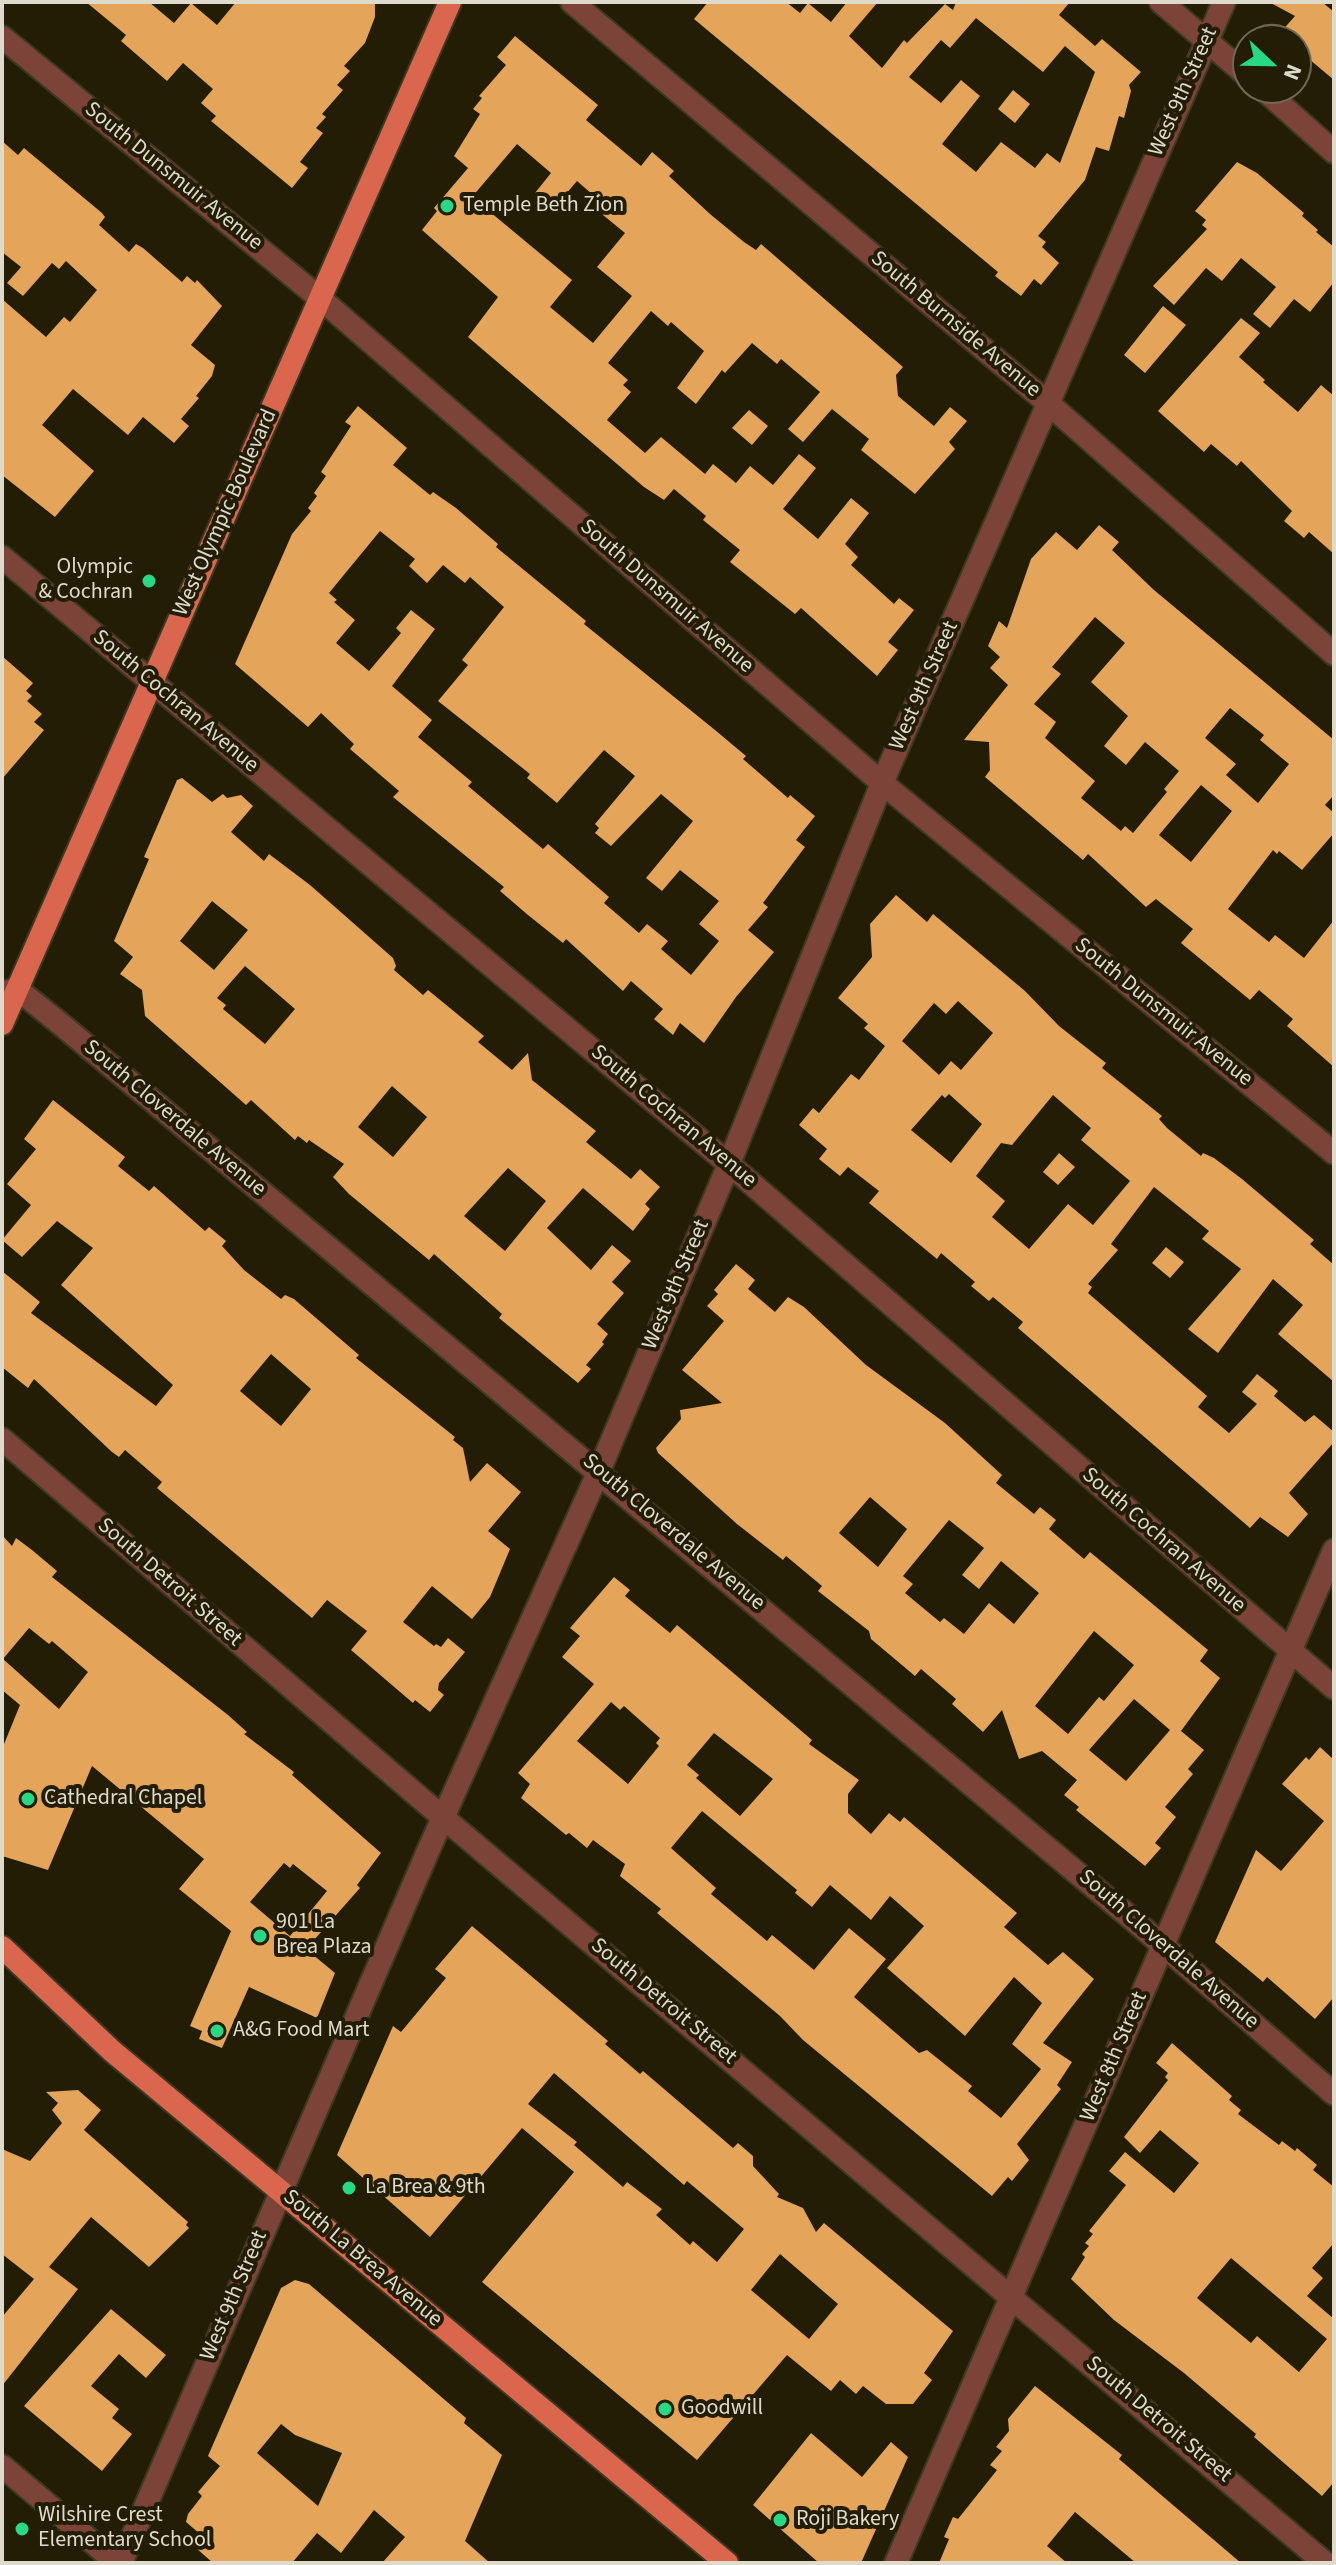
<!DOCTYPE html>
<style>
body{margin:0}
#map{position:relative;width:1336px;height:2565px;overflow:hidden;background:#231d06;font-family:"Source Sans 3",sans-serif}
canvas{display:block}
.frame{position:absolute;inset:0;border:4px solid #dedbcd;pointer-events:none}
.north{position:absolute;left:1232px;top:24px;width:80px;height:80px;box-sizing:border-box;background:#231d06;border:2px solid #6e6956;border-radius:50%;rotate:112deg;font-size:22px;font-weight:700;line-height:32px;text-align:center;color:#dedbcd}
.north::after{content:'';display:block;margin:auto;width:28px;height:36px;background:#27d885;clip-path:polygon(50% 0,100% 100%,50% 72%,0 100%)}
</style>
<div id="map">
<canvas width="1336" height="2565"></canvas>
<div class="frame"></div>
<div class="north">N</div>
</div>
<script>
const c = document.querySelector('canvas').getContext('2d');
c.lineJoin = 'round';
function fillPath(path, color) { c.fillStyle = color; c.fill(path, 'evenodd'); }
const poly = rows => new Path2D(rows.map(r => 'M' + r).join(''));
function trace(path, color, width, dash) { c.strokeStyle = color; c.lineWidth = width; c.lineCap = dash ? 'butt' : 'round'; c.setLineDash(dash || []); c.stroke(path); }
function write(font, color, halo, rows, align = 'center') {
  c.font = font + ' "Source Sans 3",sans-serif'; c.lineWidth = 8; c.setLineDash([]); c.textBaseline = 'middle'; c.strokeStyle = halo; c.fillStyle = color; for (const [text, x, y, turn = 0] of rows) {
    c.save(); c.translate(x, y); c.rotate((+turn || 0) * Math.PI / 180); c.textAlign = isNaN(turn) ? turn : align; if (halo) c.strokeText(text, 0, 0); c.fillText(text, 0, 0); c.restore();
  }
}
const building = poly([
 [86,2,149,2,174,23,191,3,217,25,236,2,375,2,375,17,365,43,344,66,350,71,337,85,343,90,322,114,326,117,316,128,323,133,300,162,308,168,292,188,211,121,216,116,201,103,213,89,183,63,167,81,121,41,126,35],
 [708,2,786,2,800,13,808,3,831,22,847,2,878,2,849,36,882,68,904,40,907,43,945,4,953,10,956,2,1070,2,1059,15,1095,46,1102,39,1141,72,1129,85,1131,91,1124,118,1119,116,1109,151,1096,147,1085,180,1038,236,1046,242,1042,247,1059,263,1041,285,1034,279,1021,296,995,276,998,272,694,19],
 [976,18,1043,72,1065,46,1095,72,1060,163,1047,153,1035,168,1001,142,976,172,942,144,980,96,961,80,941,103,909,77,941,40,950,48],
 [1269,2,1322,2,1334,12,1334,80,1303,54,1296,40,1289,40,1280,33,1295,16],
 [515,36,598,105,586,120,641,166,652,152,674,171,669,176,710,214,744,242,756,250,761,244,903,367,896,375,898,396,934,426,950,407,967,421,949,442,955,449,915,494,861,450,869,439,832,409,803,442,788,429,820,392,781,359,777,364,752,343,725,373,722,370,696,404,677,388,704,351,671,322,668,326,651,311,608,363,628,380,623,385,631,392,607,420,645,453,661,437,705,474,713,464,736,483,750,466,773,485,799,454,816,468,783,509,818,539,851,498,869,513,845,544,858,557,851,565,894,604,899,598,914,610,888,642,898,650,877,676,801,608,795,614,730,562,740,550,703,520,706,516,674,489,664,500,644,487,468,337,498,297,422,230,437,211,434,208,468,168,454,156,480,114,473,109,482,98,479,96,506,65,497,57],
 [517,144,551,173,535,193,554,208,577,181,608,208,603,215,625,233,597,267,632,296,593,343,550,307,572,280,472,197],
 [1013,90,1030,104,1015,123,998,109],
 [2,141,18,155,24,148,102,213,105,217,99,225,129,252,136,244,143,248,182,282,187,276,195,283,197,280,222,306,191,345,215,365,212,376,196,396,199,398,181,419,189,426,174,443,143,417,128,435,73,389,42,425,94,471,55,517,2,475,2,299,46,337,64,317,70,322,97,290,66,261,59,269,52,263,23,296,7,283,21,267,2,252],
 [1237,162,1257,173,1304,213,1302,216,1318,230,1316,232,1334,247,1334,282,1310,312,1294,299,1270,328,1253,314,1276,287,1241,258,1222,281,1206,268,1174,305,1153,286,1207,229,1202,225,1206,220,1195,211],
 [1163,306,1186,325,1145,373,1124,355],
 [1241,318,1260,333,1239,357,1265,380,1263,382,1298,412,1321,385,1334,396,1334,554,1309,532,1304,538,1284,521,1292,511,1241,461,1237,466,1211,444,1204,452,1158,411],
 [358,406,407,448,393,465,430,495,433,492,456,508,498,544,496,547,586,621,584,624,715,730,746,756,743,759,788,798,790,795,815,816,796,840,805,847,763,903,768,907,748,930,774,952,736,997,704,1043,680,1023,673,1035,654,1019,663,1009,631,981,623,991,566,939,563,943,528,915,500,891,504,887,393,797,399,791,350,749,354,744,321,713,308,727,235,664,292,534,311,511,308,508,317,496,314,493,326,476,321,472,351,426,345,422],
 [380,531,415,559,409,566,427,583,443,565,465,583,470,577,504,607,462,660,468,665,438,701,530,774,527,778,557,803,604,750,635,776,595,824,599,828,595,833,611,846,661,794,693,821,646,878,662,891,680,870,719,901,699,924,719,941,691,975,661,949,668,941,647,924,639,933,604,903,609,897,548,844,543,849,468,786,472,782,418,737,432,720,392,686,435,629,411,610,396,628,401,633,369,671,336,643,355,620,334,602,337,600,329,593],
 [749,410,768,426,752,445,732,428],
 [1099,525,1119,542,1112,550,1154,590,1334,740,1334,795,1325,805,1334,813,1334,833,1302,870,1279,851,1277,854,1273,850,1228,909,1269,942,1275,935,1304,958,1334,920,1334,1067,1287,1026,1293,1019,1259,990,1250,1000,1181,943,1193,929,1156,899,1146,907,1088,854,1083,860,985,777,990,770,989,742,964,740,1008,685,990,668,1000,657,988,646,999,621,1007,628,1031,559,1056,532,1077,550],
 [1095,617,1125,643,1091,682,1128,716,1104,746,1126,765,1145,742,1179,771,1164,789,1167,792,1133,833,1125,826,1121,831,1081,798,1095,781,1045,738,1056,722,1034,704,1061,674,1052,667],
 [1230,708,1264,735,1260,740,1289,764,1258,803,1226,775,1236,764,1205,738],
 [1201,785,1232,811,1191,862,1159,835],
 [2,656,33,683,26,691,32,696,27,701,42,714,34,722,44,730,2,779],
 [182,778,212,802,223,794,227,798,241,795,253,806,231,832,264,861,269,854,310,885,393,958,396,966,394,970,423,995,428,990,484,1036,478,1042,512,1070,528,1053,532,1080,596,1131,586,1142,631,1179,640,1169,660,1187,645,1204,650,1209,633,1231,583,1188,547,1228,591,1270,612,1245,631,1261,612,1282,624,1293,597,1324,608,1334,602,1342,604,1344,586,1365,591,1369,578,1383,499,1318,502,1314,434,1254,429,1260,349,1194,333,1177,344,1164,309,1140,307,1143,298,1136,295,1140,251,1100,246,1105,145,1016,142,990,120,974,133,957,114,941,149,859,144,857,177,780],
 [212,901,248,930,214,970,180,941],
 [245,966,295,1009,265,1044,223,1009,226,1005,217,998],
 [392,1086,427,1117,393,1157,358,1127],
 [508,1168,546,1201,505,1251,464,1216],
 [896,895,927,922,933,914,1025,991,1059,1026,1106,1063,1102,1068,1162,1116,1159,1119,1167,1128,1201,1156,1203,1153,1214,1158,1242,1179,1314,1240,1310,1244,1334,1265,1334,1382,1278,1334,1303,1305,1273,1279,1218,1353,1188,1329,1241,1269,1202,1239,1209,1231,1154,1187,1111,1244,1118,1250,1088,1284,1092,1287,1088,1293,1207,1396,1198,1407,1229,1433,1257,1404,1242,1392,1257,1374,1278,1391,1274,1396,1305,1422,1314,1415,1334,1432,1334,1442,1289,1493,1308,1514,1288,1537,1260,1517,1250,1528,1018,1328,1023,1322,993,1297,989,1301,971,1286,975,1282,941,1253,937,1259,869,1203,879,1191,848,1167,840,1176,819,1159,827,1149,799,1125,813,1108,819,1113,851,1074,859,1080,885,1046,864,1028,868,1024,838,998,872,957,870,924],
 [958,1001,993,1033,961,1070,951,1061,939,1075,902,1041,934,1003,946,1014],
 [949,1094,982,1124,951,1163,911,1130,942,1095,945,1098],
 [1053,1095,1091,1128,1081,1140,1130,1181,1093,1225,1068,1204,1029,1249,992,1217,1005,1201,976,1176,1001,1143,1012,1145],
 [53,1100,125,1157,118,1166,149,1191,154,1186,205,1231,209,1227,226,1241,222,1246,244,1270,281,1299,285,1295,294,1299,359,1355,356,1358,455,1437,453,1440,463,1448,470,1482,487,1463,521,1492,488,1531,510,1549,490,1597,472,1619,432,1586,403,1622,434,1646,436,1644,441,1647,448,1638,465,1652,439,1683,438,1690,444,1695,430,1712,415,1700,413,1703,351,1650,367,1631,327,1600,312,1618,157,1488,162,1482,125,1450,119,1457,112,1452,34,1379,28,1388,2,1367,2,1271,40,1302,31,1313,156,1406,173,1385,61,1285,93,1248,57,1221,22,1257,2,1240,31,1205,7,1184,36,1149,24,1139],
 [271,1354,311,1389,281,1426,240,1391],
 [1059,1153,1075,1167,1058,1185,1043,1172],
 [1166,1247,1184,1262,1170,1278,1152,1263],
 [736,1264,755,1280,748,1289,775,1312,788,1297,804,1307,866,1365,945,1423,1002,1475,996,1483,1034,1514,1040,1507,1056,1520,1049,1529,1084,1559,1090,1552,1208,1650,1200,1661,1220,1678,1181,1731,1204,1750,1188,1769,1193,1774,1165,1807,1176,1817,1155,1843,1161,1848,1145,1866,1076,1810,1079,1807,1064,1795,1077,1780,1042,1751,1019,1759,1002,1710,983,1732,952,1704,956,1699,921,1669,915,1676,871,1639,869,1631,818,1591,822,1586,786,1556,783,1560,737,1524,658,1453,656,1448,681,1419,680,1410,722,1403,682,1370,724,1321,707,1306,718,1294,714,1290],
 [870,1497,907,1529,878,1567,839,1533],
 [949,1520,984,1548,962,1575,979,1589,1001,1561,1039,1593,1014,1624,989,1603,964,1634,944,1618,940,1622,905,1593,913,1584,903,1576],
 [1094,1631,1134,1665,1104,1701,1099,1697,1068,1734,1035,1706],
 [1134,1699,1170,1730,1126,1781,1089,1750],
 [2,1535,12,1546,16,1538,32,1550,57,1571,52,1577,228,1715,247,1732,244,1734,294,1772,292,1775,381,1853,357,1885,360,1888,306,1949,335,1973,317,2018,249,1987,222,2048,199,2039,202,2031,190,2026,231,1931,179,1889,204,1859,92,1766,48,1870,2,1856,2,1749,20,1705,2,1690],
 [29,1628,49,1644,52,1641,88,1672,59,1709,3,1659],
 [284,1863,290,1868,293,1864,327,1891,290,1936,250,1902],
 [614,1577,630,1590,625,1596,670,1633,677,1625,812,1740,809,1744,859,1780,848,1794,848,1813,871,1834,889,1813,900,1822,904,1817,1017,1913,1004,1927,1048,1965,1063,1952,1094,1979,1043,2043,1072,2062,1057,2085,1061,2089,1017,2144,1029,2160,1012,2181,1008,2177,992,2196,803,2040,780,2016,657,1913,661,1909,620,1876,625,1864,593,1840,587,1848,569,1833,566,1835,521,1798,530,1784,518,1773,594,1684,562,1657,580,1636,570,1628],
 [611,1702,620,1710,624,1706,660,1738,656,1743,659,1746,628,1784,577,1741],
 [714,1733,773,1779,740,1816,696,1778,699,1775,687,1765],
 [702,1811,797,1890,795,1893,812,1907,830,1885,871,1920,890,1896,924,1926,887,1968,965,2036,1014,1977,1042,2003,1012,2044,1041,2069,1001,2118,968,2091,972,2086,927,2050,919,2053,854,1997,886,1959,849,1928,814,1970,772,1935,767,1941,711,1894,716,1888,671,1848],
 [1320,1747,1334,1760,1334,1997,1315,2019,1267,1977,1263,1982,1215,1942,1256,1850,1281,1871,1324,1821,1282,1784,1306,1757,1309,1760],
 [472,1926,608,2041,605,2044,640,2074,643,2071,733,2148,738,2143,753,2156,753,2166,779,2194,777,2197,803,2208,816,2232,824,2223,953,2331,924,2373,932,2380,913,2404,886,2404,863,2386,856,2394,840,2380,831,2391,787,2355,697,2460,482,2282,574,2172,522,2128,430,2237,337,2155,393,2026,401,2032,446,1978,435,1969],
 [554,2073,684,2185,687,2181,744,2229,717,2262,693,2241,690,2245,656,2215,662,2209,627,2182,623,2187,574,2145,577,2142,528,2104],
 [780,2254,838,2304,809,2339,751,2290],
 [1172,2043,1232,2096,1229,2100,1241,2110,1238,2114,1279,2145,1282,2141,1295,2151,1297,2148,1317,2165,1313,2170,1334,2187,1334,2243,1312,2268,1323,2278,1307,2296,1334,2319,1334,2482,1322,2496,1254,2437,1256,2434,1184,2373,1114,2320,1071,2279,1085,2257,1082,2254,1089,2246,1085,2243,1093,2234,1089,2231,1126,2185,1109,2171,1125,2152,1174,2193,1199,2163,1160,2130,1140,2153,1124,2137,1168,2080,1165,2077,1168,2073,1156,2063],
 [1231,2258,1327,2339,1299,2372,1257,2336,1251,2343,1197,2298],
 [78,2090,101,2110,84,2130,188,2222,186,2225,189,2228,149,2267,91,2217,49,2267,78,2289,2,2386,2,2317,34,2279,2,2254,2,2149,30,2161,62,2123,52,2110,58,2103,46,2092],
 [295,2280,309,2284,466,2418,464,2423,502,2455,465,2541,490,2563,382,2563,405,2537,374,2510,341,2553,317,2533,292,2563,213,2563,196,2548,203,2541,198,2537,200,2534,186,2522,188,2514,202,2496,198,2492,220,2466,208,2456,281,2288],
 [281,2424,295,2435,342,2453,318,2506,257,2453],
 [111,2309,166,2355,146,2378,119,2354,91,2386,119,2409,112,2418,132,2434,102,2471,24,2406],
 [1035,2386,1122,2455,1119,2459,1241,2563,1136,2563,1075,2512,1047,2546,1067,2563,939,2563,949,2539,944,2537,953,2517,958,2519,997,2470,990,2465,1002,2451,996,2447,1009,2431,1008,2419],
 [811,2433,862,2477,891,2442,908,2457,861,2563,819,2563,753,2505]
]);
const minor = poly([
 [572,2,1049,404,1334,654],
 [1161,2,1248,76],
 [2,37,322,300,882,783,1334,1153],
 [1262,88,1334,152],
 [2,557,729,1164,1334,1688],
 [2,993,17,989,57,1021,1137,1923,1334,2094],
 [2,1439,426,1803,1325,2563],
 [2,2466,117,2563],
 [121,2563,428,1851,599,1471,729,1164,882,783,1224,2]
]);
const tertiary = poly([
 [896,2563,1334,1550]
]);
const primary = poly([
 [2,1024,450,2],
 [2,1947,112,2051,727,2563]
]);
const markers = [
 [447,206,8,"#27d885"],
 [149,581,8,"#27d885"],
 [28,1799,8,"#27d885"],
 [260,1936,8,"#27d885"],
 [217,2031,8,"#27d885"],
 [349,2188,8,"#27d885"],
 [665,2409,8,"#27d885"],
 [780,2520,8,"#27d885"],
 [22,2529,8,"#27d885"]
];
const streetNames = [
 ["West 9th Street",1184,92,-66],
 ["South Dunsmuir Avenue",173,177,39],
 ["South Burnside Avenue",955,325,40],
 ["West Olympic Boulevard",226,513,-66],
 ["South Dunsmuir Avenue",666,597,41],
 ["West 9th Street",925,686,-66],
 ["South Cochran Avenue",175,702,40],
 ["South Dunsmuir Avenue",1163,1013,39],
 ["South Cochran Avenue",673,1117,40],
 ["South Cloverdale Avenue",174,1119,40],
 ["West 9th Street",677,1285,-67],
 ["South Cloverdale Avenue",673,1533,40],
 ["South Cochran Avenue",1163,1541,41],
 ["South Detroit Street",169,1583,41],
 ["South Cloverdale Avenue",1168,1950,41],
 ["South Detroit Street",663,2002,40],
 ["West 8th Street",1115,2057,-67],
 ["South La Brea Avenue",362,2259,40],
 ["West 9th Street",235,2296,-67],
 ["South Detroit Street",1158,2420,40]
];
const poiNames = [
 ["Temple Beth Zion",463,206],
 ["Olympic",133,568,"right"],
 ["& Cochran",133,593,"right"],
 ["Cathedral Chapel",44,1799],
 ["901 La",276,1923],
 ["Brea Plaza",276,1948],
 ["A&G Food Mart",233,2031],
 ["La Brea & 9th",365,2188],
 ["Goodwill",681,2409],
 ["Wilshire Crest",38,2516],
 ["Elementary School",38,2541],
 ["Roji Bakery",796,2520]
];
fillPath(building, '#e4a459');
trace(minor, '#3d3822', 26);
trace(tertiary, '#3d3822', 26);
trace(primary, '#3d3822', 26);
trace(minor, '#7c4438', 22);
trace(tertiary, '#7c4438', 22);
trace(primary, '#db664e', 22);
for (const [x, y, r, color] of markers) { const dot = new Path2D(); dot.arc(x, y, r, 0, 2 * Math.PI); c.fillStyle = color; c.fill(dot); trace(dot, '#231d06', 3); }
write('22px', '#dedbcd', '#231d06', streetNames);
write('22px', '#dedbcd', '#231d06', poiNames, 'left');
</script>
